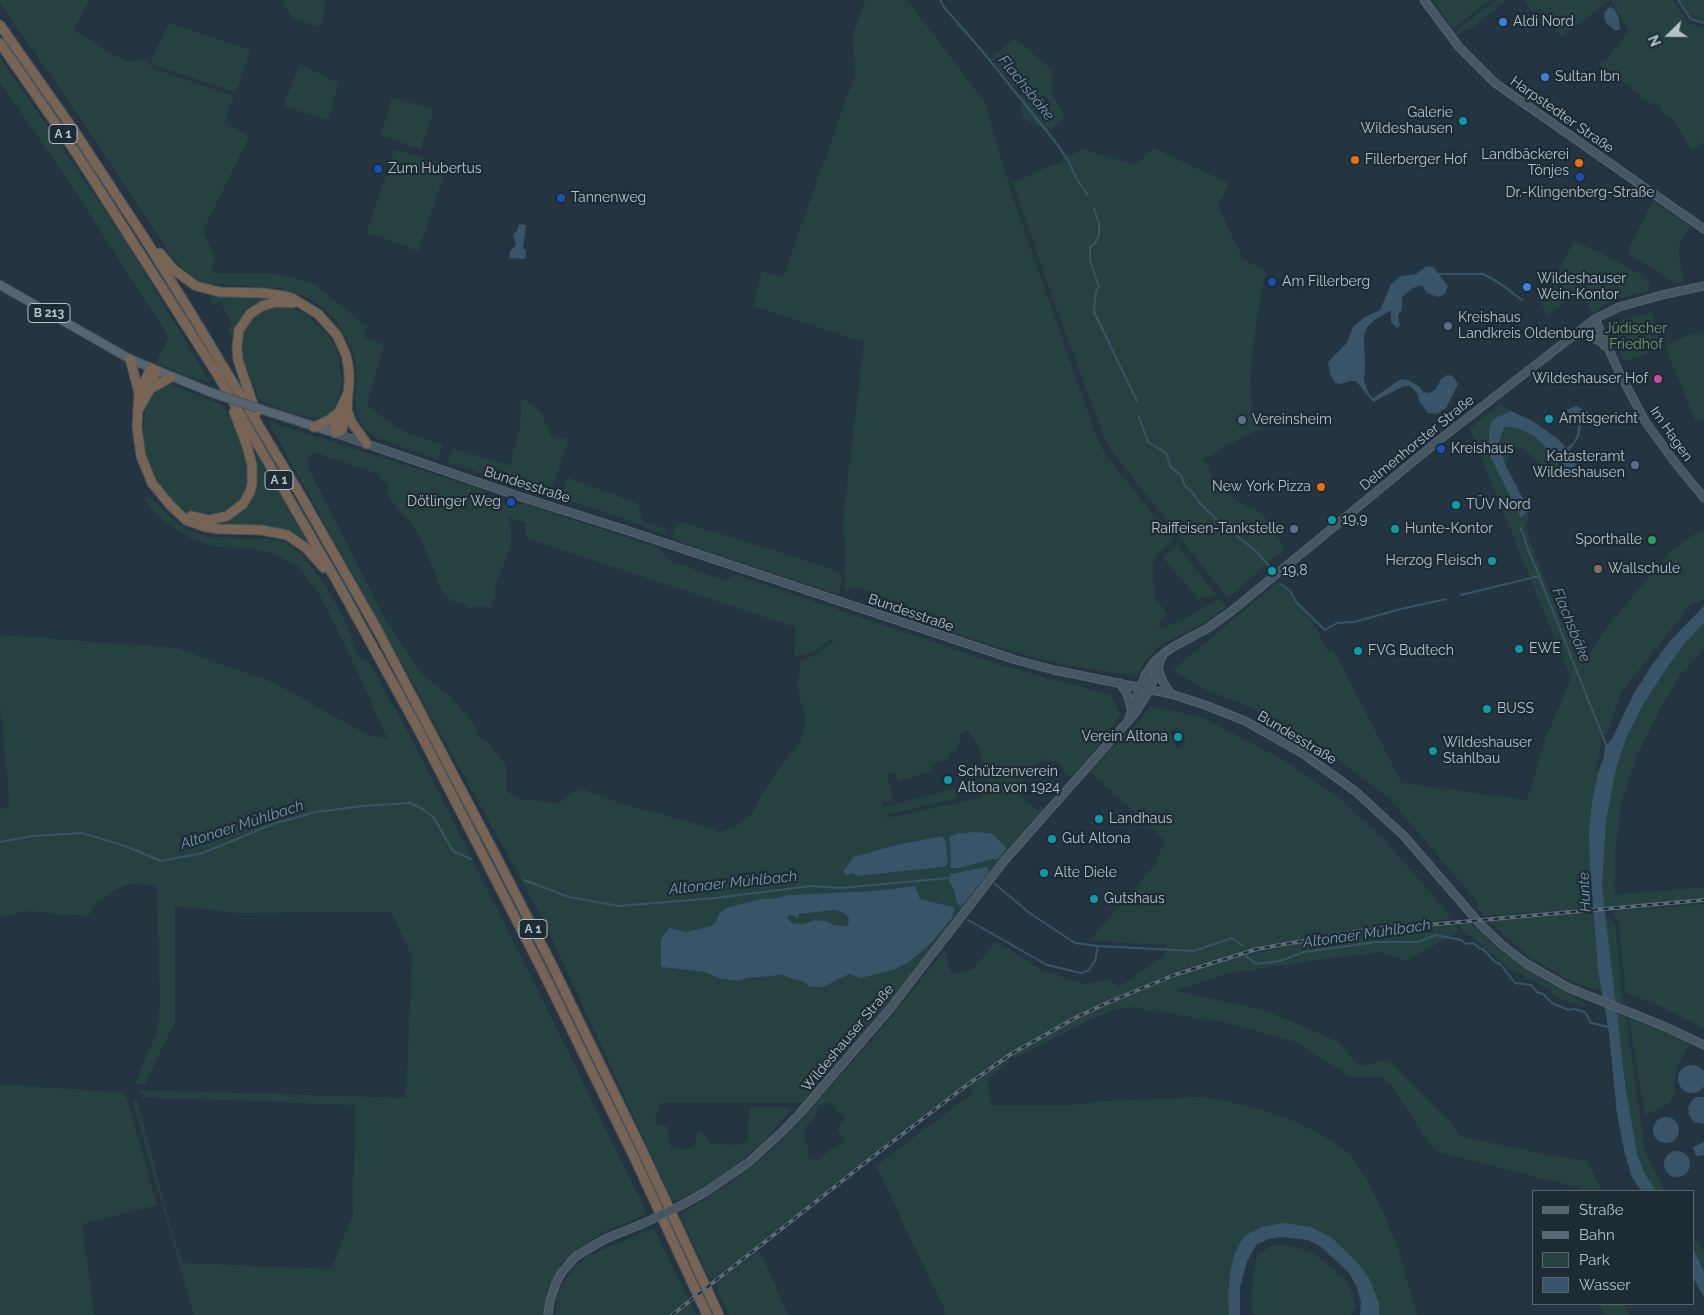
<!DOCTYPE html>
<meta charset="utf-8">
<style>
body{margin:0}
#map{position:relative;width:1704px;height:1315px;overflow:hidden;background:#243541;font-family:Raleway,sans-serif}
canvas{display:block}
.legend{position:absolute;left:1532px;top:1190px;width:162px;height:115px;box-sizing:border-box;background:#1d2b35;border:1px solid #5a6771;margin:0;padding:6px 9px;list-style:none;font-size:15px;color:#b5c1cb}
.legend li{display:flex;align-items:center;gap:10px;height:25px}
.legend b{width:25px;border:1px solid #5a6771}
.north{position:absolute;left:1644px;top:10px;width:50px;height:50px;-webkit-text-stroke:4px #1d2b35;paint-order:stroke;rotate:248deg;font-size:14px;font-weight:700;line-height:20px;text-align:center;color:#b5c1cb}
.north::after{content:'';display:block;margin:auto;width:18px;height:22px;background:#b5c1cb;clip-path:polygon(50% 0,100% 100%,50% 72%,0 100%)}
</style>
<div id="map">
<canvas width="1704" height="1315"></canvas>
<ul class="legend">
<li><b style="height:6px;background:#566570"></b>Straße</li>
<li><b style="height:6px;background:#5a6b77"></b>Bahn</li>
<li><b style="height:14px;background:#264240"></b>Park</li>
<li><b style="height:14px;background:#385468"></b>Wasser</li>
</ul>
<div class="north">N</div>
</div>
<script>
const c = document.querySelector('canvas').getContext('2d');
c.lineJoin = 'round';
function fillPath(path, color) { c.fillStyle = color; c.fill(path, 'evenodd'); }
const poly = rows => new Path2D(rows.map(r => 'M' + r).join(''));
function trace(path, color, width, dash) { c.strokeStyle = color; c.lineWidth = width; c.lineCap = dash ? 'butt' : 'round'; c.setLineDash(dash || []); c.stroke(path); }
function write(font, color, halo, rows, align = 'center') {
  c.font = font + ' Raleway,sans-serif'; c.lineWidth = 4.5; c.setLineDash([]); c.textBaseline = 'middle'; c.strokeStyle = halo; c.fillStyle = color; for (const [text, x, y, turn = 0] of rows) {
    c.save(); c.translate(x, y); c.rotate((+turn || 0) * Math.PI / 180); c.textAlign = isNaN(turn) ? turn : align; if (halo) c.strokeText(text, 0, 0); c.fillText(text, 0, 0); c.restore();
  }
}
const green = poly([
 [0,0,89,0,73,30,126,62,145,59,154,69,234,96,225,122,249,137,203,230,215,259,211,273,272,273,313,283,367,327,364,337,384,345,367,405,376,413,405,432,443,445,438,459,376,438,363,427,358,417,355,399,357,377,354,353,337,321,318,304,303,295,279,288,204,283,188,274,170,254,90,132,0,3],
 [284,0,327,0,320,27,292,18,283,2],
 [866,0,907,0,985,103,1011,192,1094,430,1102,449,1115,467,1173,539,1158,554,1153,563,1154,597,1168,614,1158,625,1162,628,1189,617,1219,598,1227,607,1195,628,1165,642,1158,647,1146,660,1137,676,1071,666,1035,658,940,629,914,609,858,587,845,591,845,539,842,529,864,342,753,306,762,271,783,277,855,75,853,32],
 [1434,0,1491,0,1452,28],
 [1496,0,1507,0,1470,29,1455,35,1459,28],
 [1524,0,1610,0,1561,37,1540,8,1533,12],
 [1611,0,1673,0,1688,23,1704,28,1704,140,1703,143,1692,151,1674,120,1661,112,1661,106,1646,101,1629,86,1599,65,1607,58,1629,32],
 [1679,0,1704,0,1704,22,1691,16],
 [169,23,251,50,236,92,154,65,151,59],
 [1015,38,1052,70,1052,95,1065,117,1050,131,1022,118,1021,94,990,58],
 [0,58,125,240,210,382,196,379,156,363,169,337,63,173,0,82],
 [299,64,339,83,328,120,284,106],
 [392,97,434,110,420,149,381,135],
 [1153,148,1229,183,1218,204,1228,228,1244,260,1266,270,1257,315,1250,376,1252,410,1259,429,1203,459,1208,465,1213,482,1246,507,1256,509,1277,530,1273,533,1285,548,1228,598,1114,454,1106,442,1050,291,1013,182,1061,162,1067,154,1074,154,1082,149,1136,165],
 [395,149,447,166,418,251,367,232],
 [1653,201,1690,226,1679,246,1679,257,1683,282,1674,283,1658,271,1628,254,1629,248],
 [1575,241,1604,254,1645,277,1649,282,1650,287,1648,291,1608,302,1593,313,1579,291,1548,316,1537,296,1551,286,1558,272,1559,267],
 [214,295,263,295,274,299,249,311,240,320,235,335,232,336,228,328,232,324,220,301,212,305,209,299],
 [288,306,305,314,325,331,333,343,338,355,342,381,340,391,337,401,332,412,325,417,312,418,289,412,260,400,242,358,241,341,245,328,254,316,263,310,272,307],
 [1652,312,1661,347,1625,362,1610,327,1623,320],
 [1704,332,1704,419,1695,420,1665,346,1692,334],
 [169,384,224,406,243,448,248,466,247,489,236,504,224,512,206,515,185,510,168,497,153,475,144,448,143,439,145,411,149,400,155,393,163,387],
 [522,397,542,414,551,436,568,439,550,495,448,462,453,448,510,466,520,426],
 [1500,404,1511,411,1493,419,1491,458,1521,518,1529,510,1526,527,1529,538,1563,626,1576,650,1585,661,1612,621,1672,550,1702,529,1704,529,1704,598,1698,604,1694,601,1621,692,1607,733,1600,737,1602,743,1596,770,1599,770,1592,801,1589,834,1593,908,1484,916,1477,908,1479,904,1389,798,1333,756,1287,726,1245,705,1206,690,1173,670,1279,581,1316,627,1327,650,1333,649,1402,783,1527,800,1546,737,1571,679,1470,429],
 [268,421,483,490,493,499,511,505,526,504,660,549,671,561,723,580,736,575,1004,666,1111,695,1120,713,1106,737,1071,778,1056,761,1042,759,1013,790,1037,810,1041,806,1045,810,983,882,911,976,804,1103,660,1103,655,1118,656,1126,667,1126,671,1148,687,1150,693,1146,700,1130,711,1144,740,1145,748,1139,749,1107,787,1107,791,1110,762,1143,725,1174,703,1188,673,1202,543,919],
 [318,453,378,474,382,482,384,481,390,489,386,492,396,507,409,520,421,539,443,592,452,601,462,603,471,608,481,606,491,609,495,596,495,587,511,546,511,527,508,517,526,523,526,538,795,627,794,657,814,652,830,639,835,640,816,654,800,661,798,685,800,700,806,717,801,743,784,761,762,794,753,813,736,826,718,833,715,829,626,805,580,788,575,790,559,803,520,799,506,791,506,766,488,742,479,736,475,725,451,697,425,677,415,665,389,626,310,471,307,460,310,455],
 [968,729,979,749,987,769,987,790,980,798,886,818,882,803,893,800,887,775,896,773,898,781,933,771,931,764,903,771,949,759,949,755,958,749,961,734],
 [974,832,992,833,973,865,951,867,959,833],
 [942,836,942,867,858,876,853,873,849,864,853,857,896,845],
 [961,873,985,877,961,907,952,885,950,874],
 [914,886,920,899,953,907,919,952,909,962,893,970,861,978,849,974,823,987,810,987,804,982,781,975,747,978,739,981,721,979,705,972,661,967,661,940,669,929,687,932,711,926,716,922,719,913,744,903,761,899,773,899,788,895,873,891],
 [1504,427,1516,428,1534,437,1567,468,1555,480,1539,462,1522,448,1514,447,1508,457,1506,466,1498,445],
 [250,444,311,548,292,535,213,527,210,522,251,495],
 [567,477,638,504,643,522,667,529,665,535,619,517,562,498],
 [149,496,169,516,186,529,210,537,269,539,286,543,300,553,319,576,343,616,358,655,369,662,417,749,530,974,647,1214,602,1233,573,1252,562,1263,549,1287,544,1315,194,1315,133,1103,134,1100,137,1100,172,1232,183,1263,331,1269,353,1215,355,1105,144,1097,139,1090,406,1098,412,957,392,912,236,913,175,906,175,1022,145,1084,135,1084,157,1032,160,1005,157,886,129,884,113,891,99,901,88,916,27,911,0,917,0,809,10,807,0,703,0,635,177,648,274,683,364,733,388,740,347,649,321,597,297,565,274,554,249,548,217,547,192,539,167,523,151,509,144,498],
 [682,522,836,570,842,574,840,590,838,594,707,552,672,538,676,524],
 [1177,545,1216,595,1199,599,1163,558],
 [1704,623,1704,649,1680,675,1660,709,1637,755,1622,800,1615,854,1614,895,1704,887,1704,898,1604,907,1602,887,1603,854,1606,821,1616,769,1627,736,1644,703,1668,666,1685,643],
 [1151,706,1204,718,1282,759,1340,798,1384,840,1437,900,1451,919,1326,934,1255,947,1173,972,1090,1009,1006,1054,954,1092,872,1154,715,1278,710,1279,680,1215,732,1182,770,1151,788,1134,876,1035,945,950,951,974,973,970,996,941,1041,970,1083,984,1110,980,1119,987,1164,956,1166,945,1089,941,1155,865,1165,840,1090,772,1110,750,1138,723],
 [1178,727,1186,743,1177,748,1169,732],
 [826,1102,830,1103,845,1119,838,1128,838,1131,845,1141,830,1150,817,1161,806,1157,809,1152,805,1138,806,1126,815,1117,818,1106],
 [955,789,957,798,886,815,884,807],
 [1704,904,1704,1028,1660,1006,1626,993,1619,924,1611,911],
 [835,910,846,914,849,919,848,926,835,925,825,921,814,920,803,924,792,923,786,918,789,915],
 [1593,912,1598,971,1602,992,1567,979,1531,958,1488,921],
 [1605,915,1615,924,1623,1004,1615,1001],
 [1471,923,1496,947,1513,959,1540,978,1576,998,1585,1004,1585,1006,1558,998,1544,986,1512,971,1475,939,1464,932,1458,925],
 [1455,925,1460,931,1406,961,1380,952,1316,960,1225,974,1176,991,1267,1011,1338,1042,1359,1066,1389,1060,1450,1121,1460,1136,1547,1155,1587,1161,1602,1191,1582,1191,1580,1188,1438,1152,1425,1138,1394,1088,1381,1077,1351,1077,1296,1042,1227,1023,1131,1007,1115,1009,1089,1020,1014,1059,1012,1056,1078,1019,1119,1000,1175,977,1234,958,1327,938,1377,931],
 [1617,1014,1626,1017,1644,1147,1647,1157,1665,1191,1656,1191,1645,1174,1637,1154,1632,1132],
 [1629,1018,1669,1033,1690,1043,1677,1067,1674,1078,1674,1093,1670,1102,1662,1108,1645,1115],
 [1009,1059,1010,1061,990,1077,988,1087,991,1105,1071,1105,1106,1101,1201,1097,1223,1100,1262,1110,1299,1123,1338,1145,1348,1153,1360,1169,1377,1199,1396,1242,1417,1315,1379,1315,1379,1303,1332,1238,1261,1227,1243,1236,1235,1252,1228,1299,1229,1315,945,1315,944,1308,876,1166,973,1093,970,1086],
 [0,1085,123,1092,127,1099,157,1205,82,1224,94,1315,0,1315],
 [654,1228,688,1299,668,1315,556,1315,557,1297,565,1280,575,1267,588,1256],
 [1693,1236,1704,1252,1704,1272,1693,1248],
 [1272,1246,1290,1246,1314,1253,1348,1282,1356,1306,1351,1315,1253,1315,1251,1296,1257,1255],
 [759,1251,761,1254,788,1315,729,1315,718,1292,716,1284],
 [691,1303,696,1315,676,1315,685,1308],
 [1599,1304,1624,1304,1629,1315,1604,1315]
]);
const water = poly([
 [1610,7,1614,8,1619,18,1620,29,1616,31,1606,23,1604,16,1605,11],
 [519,224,526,225,523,248,526,250,526,256,525,259,510,258,510,251,516,245,513,234,517,231],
 [1427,266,1433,267,1448,286,1445,294,1438,297,1427,293,1422,285,1413,288,1402,297,1402,310,1398,315,1400,326,1397,328,1391,322,1391,310,1375,320,1367,327,1364,336,1365,367,1364,380,1369,394,1373,398,1401,379,1408,380,1420,387,1423,392,1428,393,1435,390,1441,379,1447,375,1453,376,1458,384,1446,408,1437,414,1428,413,1419,401,1418,394,1410,386,1404,386,1373,402,1356,381,1350,381,1341,384,1335,383,1330,374,1328,362,1347,343,1353,327,1365,317,1380,310,1391,284,1401,276,1416,274],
 [1576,406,1588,412,1590,418,1581,426,1579,437,1569,451,1577,460,1575,467,1567,468,1534,436,1516,428,1504,427,1498,445,1506,466,1529,510,1521,518,1491,458,1489,443,1489,429,1493,419,1511,411,1531,420,1557,438,1566,448,1573,443,1577,435,1579,420,1578,417,1569,415,1567,410],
 [1704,606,1704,623,1685,643,1668,666,1644,703,1627,736,1616,769,1606,821,1602,887,1626,1090,1637,1154,1645,1174,1656,1191,1641,1191,1631,1175,1624,1150,1617,1114,1609,1033,1598,971,1590,864,1589,834,1592,801,1599,770,1604,756,1605,746,1612,739,1633,695,1650,668,1669,642],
 [974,832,992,833,1007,848,998,859,993,859,959,868,951,868,950,837,959,833],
 [942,836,945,840,948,861,947,865,942,867,858,876,853,873,848,875,843,872,853,857,896,845],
 [987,867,989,872,961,907,957,902,954,890,949,881,950,874],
 [915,886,920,899,953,907,954,911,952,918,932,942,909,962,893,970,861,978,849,974,823,987,810,987,804,982,781,975,747,978,739,981,721,979,705,972,661,967,661,940,669,928,687,932,711,926,716,922,719,913,726,908,761,899,773,899,788,895,873,891],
 [835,910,846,914,849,919,848,926,835,925,825,921,814,920,803,924,792,923,787,918,789,915,794,915,798,919,799,914],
 '1678 1079a14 14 0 1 1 28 0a14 14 0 1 1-28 0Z',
 [1696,1097,1704,1097,1704,1124,1694,1122,1689,1115,1688,1107,1693,1099],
 '1653 1130a13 13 0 1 1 26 0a13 13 0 1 1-26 0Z',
 [1704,1142,1704,1155,1696,1156,1693,1147],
 '1664 1164a13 13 0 1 1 26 0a13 13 0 1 1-26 0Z',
 [1284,1223,1311,1227,1332,1238,1357,1262,1369,1278,1379,1303,1379,1315,1360,1315,1361,1302,1357,1287,1349,1273,1320,1246,1308,1240,1281,1237,1269,1239,1256,1245,1247,1262,1240,1287,1240,1315,1229,1315,1228,1299,1230,1273,1235,1252,1244,1236,1261,1227],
 [1693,1248,1704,1272,1704,1297,1693,1278]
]);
const stream = poly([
 [940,0,944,7,983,52,1057,144,1069,162,1076,178,1088,195],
 [1678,0,1691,19,1704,23],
 [1094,208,1099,224,1099,235,1095,243,1090,247,1090,260,1099,287,1096,291,1094,312,1137,401],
 [1439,274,1483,274,1498,282,1522,300],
 [1139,417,1148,442,1166,453,1171,467,1181,475,1185,486,1193,493,1199,502,1215,518,1258,553,1269,566],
 [1521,528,1529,552,1539,575],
 [1281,584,1290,591,1296,602,1325,630,1337,623,1354,622,1401,609,1446,599],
 [1461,595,1539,576,1607,747],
 [0,842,32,836,82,833,125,846,161,861,203,853,273,824,316,812,362,806,410,803,423,809,434,818,453,851,471,859],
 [524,880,569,897,619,906,715,898,810,886,841,888,949,878],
 [995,884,1031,914,1075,943,1098,946],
 [968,920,1047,965,1081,973,1088,971,1095,961,1098,946,1194,951,1232,938,1243,946],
 [1246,956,1256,964,1280,961,1304,952,1376,942,1418,942,1436,935,1461,940,1466,944,1473,943,1479,948,1483,949,1495,962,1500,964,1515,983,1531,985,1537,992,1543,994,1552,1003,1568,1010,1574,1009,1585,1012,1591,1023,1609,1027]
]);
const secondary = poly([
 [1424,0,1459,47,1495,83,1704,229],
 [1595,319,1619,372,1645,421,1673,460,1704,498],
 [1574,335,1588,336,1600,341,1605,346],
 [335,433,518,496,629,531,1016,660,1054,670,1171,694,1205,705,1245,721,1302,753,1355,791,1404,836,1480,924,1501,944,1527,964,1569,988,1666,1027,1704,1045],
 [1158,668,1163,682,1171,694],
 [1120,683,1127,694,1131,708],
 [1129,718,1145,675,1154,662,1163,654,1173,647,1208,628,1233,610,1438,441,1574,335,1595,319,1619,307,1662,295,1704,286],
 [680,1206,707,1191,749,1162,784,1130,801,1112,889,1010,1005,860,1136,712,1150,689,1163,654],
 [548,1315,550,1301,556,1283,562,1272,576,1256,605,1239,642,1224]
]);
const primary = poly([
 [0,285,130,359,210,392],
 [257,408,335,433]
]);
const highway = poly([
 [0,25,75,132,145,239,194,318,300,494,378,631,494,852,552,965,643,1152,719,1315],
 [0,43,78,156,217,374,340,587,417,727,542,970,634,1157,707,1315],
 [160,253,174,270,196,286,220,292,263,293,285,296,292,298,318,314,337,335,346,355,348,365,349,375,349,384,348,393,347,410,342,430,335,433,334,427,339,412,348,393],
 [130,359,139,393,137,427,141,456,152,483,170,505,186,520,205,527,219,529,261,530,287,535,306,548,324,568],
 [150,389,171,377],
 [139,393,151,368],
 [140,407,150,389,156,371],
 [347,410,352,423,367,444],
 [256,413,238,360,237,346,239,330,250,314,262,306,276,302,293,303],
 [314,427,329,420,339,412],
 [191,516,209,520,227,516,243,504,250,492,252,484,252,465,247,446,234,412]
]);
const rail = poly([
 [672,1315,875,1155,967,1085,1011,1054,1077,1017,1107,1003,1174,975,1257,949,1360,931,1704,900]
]);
const secondaryBridge = poly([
 [642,1224,680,1206]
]);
const primaryBridge = poly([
 [210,392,257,408]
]);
const markers = [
 [1503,22,5,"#3f7fe0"],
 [1545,77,5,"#3f7fe0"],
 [1463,121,5,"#0f9aa8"],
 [1355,160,5,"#e8710a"],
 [1579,163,5,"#e8710a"],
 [378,169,5,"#1a4fb4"],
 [1580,177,5,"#1a4fb4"],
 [561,198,5,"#1a4fb4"],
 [1272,282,5,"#1a4fb4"],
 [1527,287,5,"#3f7fe0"],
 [1448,326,5,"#5c6f8a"],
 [1658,379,5,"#d1479c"],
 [1549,419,5,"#0f9aa8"],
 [1242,420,5,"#5c6f8a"],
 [1441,449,5,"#1a4fb4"],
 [1635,465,5,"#5c6f8a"],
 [1321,487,5,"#e8710a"],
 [511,502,5,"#1a4fb4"],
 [1456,505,5,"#0f9aa8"],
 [1332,520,5,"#0f9aa8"],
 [1294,529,5,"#5c6f8a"],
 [1395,529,5,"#0f9aa8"],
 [1652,540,5,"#2e9e5b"],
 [1492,561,5,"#0f9aa8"],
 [1598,569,5,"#8d6e63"],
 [1272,571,5,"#0f9aa8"],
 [1519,649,5,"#0f9aa8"],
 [1358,651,5,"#0f9aa8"],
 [1487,709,5,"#0f9aa8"],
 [1178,737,5,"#0f9aa8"],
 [1433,751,5,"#0f9aa8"],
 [948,780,5,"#0f9aa8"],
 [1099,819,5,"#0f9aa8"],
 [1052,839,5,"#0f9aa8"],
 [1044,873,5,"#0f9aa8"],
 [1094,899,5,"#0f9aa8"]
];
const shields = [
 [63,134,28],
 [49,313,42],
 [279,480,28],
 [533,929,28]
];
const shieldNames = [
 ["A 1",63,134],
 ["B 213",49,313],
 ["A 1",279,480],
 ["A 1",533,929]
];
const poiNames = [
 ["Aldi Nord",1513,22],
 ["Sultan Ibn",1555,77],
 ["Galerie",1453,113,"right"],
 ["Wildeshausen",1453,129,"right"],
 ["Landbäckerei",1569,155,"right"],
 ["Tönjes",1569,171,"right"],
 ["Fillerberger Hof",1365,160],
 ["Zum Hubertus",388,169],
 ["Dr.-Klingenberg-Straße",1580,193,"center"],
 ["Tannenweg",571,198],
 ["Wildeshauser",1537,279],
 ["Wein-Kontor",1537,295],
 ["Am Fillerberg",1282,282],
 ["Kreishaus",1458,318],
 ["Landkreis Oldenburg",1458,334],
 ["Wildeshauser Hof",1648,379,"right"],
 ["Amtsgericht",1559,419],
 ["Vereinsheim",1252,420],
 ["Kreishaus",1451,449],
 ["Katasteramt",1625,457,"right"],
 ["Wildeshausen",1625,473,"right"],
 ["New York Pizza",1311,487,"right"],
 ["Dötlinger Weg",501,502,"right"],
 ["TÜV Nord",1466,505],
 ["19,9",1342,520],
 ["Raiffeisen-Tankstelle",1284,529,"right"],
 ["Hunte-Kontor",1405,529],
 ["Sporthalle",1642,540,"right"],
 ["Herzog Fleisch",1482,561,"right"],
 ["Wallschule",1608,569],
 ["19,8",1282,571],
 ["EWE",1529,649],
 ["FVG Budtech",1368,651],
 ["BUSS",1497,709],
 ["Verein Altona",1168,737,"right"],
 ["Wildeshauser",1443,743],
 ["Stahlbau",1443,759],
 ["Schützenverein",958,772],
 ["Altona von 1924",958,788],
 ["Landhaus",1109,819],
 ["Gut Altona",1062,839],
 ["Alte Diele",1054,873],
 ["Gutshaus",1104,899]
];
const streetNames = [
 ["Harpstedter Straße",1562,115,35],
 ["Im Hagen",1671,434,55],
 ["Delmenhorster Straße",1417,443,-39],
 ["Bundesstraße",527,485,18],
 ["Bundesstraße",911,613,19],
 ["Bundesstraße",1297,738,31],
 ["Wildeshauser Straße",848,1038,-50]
];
const parkNames = [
 ["Jüdischer",1636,329],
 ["Friedhof",1636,345]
];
const waterNames = [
 ["Flachsbäke",1026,88,51],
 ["Flachsbäke",1571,625,68],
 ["Altonaer Mühlbach",242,825,-18],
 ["Altonaer Mühlbach",733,883,-6],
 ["Hunte",1585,892,-93],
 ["Altonaer Mühlbach",1367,934,-8]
];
fillPath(green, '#264240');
fillPath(water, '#385468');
trace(stream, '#385468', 2);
trace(secondary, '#56646e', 9);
trace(primary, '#45525c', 10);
trace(highway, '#43515b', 11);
trace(secondary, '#465663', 7);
trace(primary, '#566570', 8);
trace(highway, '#776455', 9);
trace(rail, '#5a6b77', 4);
trace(rail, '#1d2b35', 2, [5.5]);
trace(secondaryBridge, '#56646e', 9, []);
trace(primaryBridge, '#45525c', 10, []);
trace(secondaryBridge, '#465663', 7);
trace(primaryBridge, '#566570', 8);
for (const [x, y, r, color] of markers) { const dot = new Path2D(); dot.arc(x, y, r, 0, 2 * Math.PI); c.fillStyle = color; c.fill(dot); trace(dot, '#1d2b35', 2); }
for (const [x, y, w] of shields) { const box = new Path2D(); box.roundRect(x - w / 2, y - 9.5, w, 19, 4); c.fillStyle = '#1d2b35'; c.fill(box); trace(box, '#b5c1cb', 1); }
write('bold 12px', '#b5c1cb', null, shieldNames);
write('14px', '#b5c1cb', '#1d2b35', poiNames, 'left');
write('14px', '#b5c1cb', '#1d2b35', streetNames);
write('14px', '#6b9d6f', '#1d2b35', parkNames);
write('italic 15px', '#7496af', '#1d2b35', waterNames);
</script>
